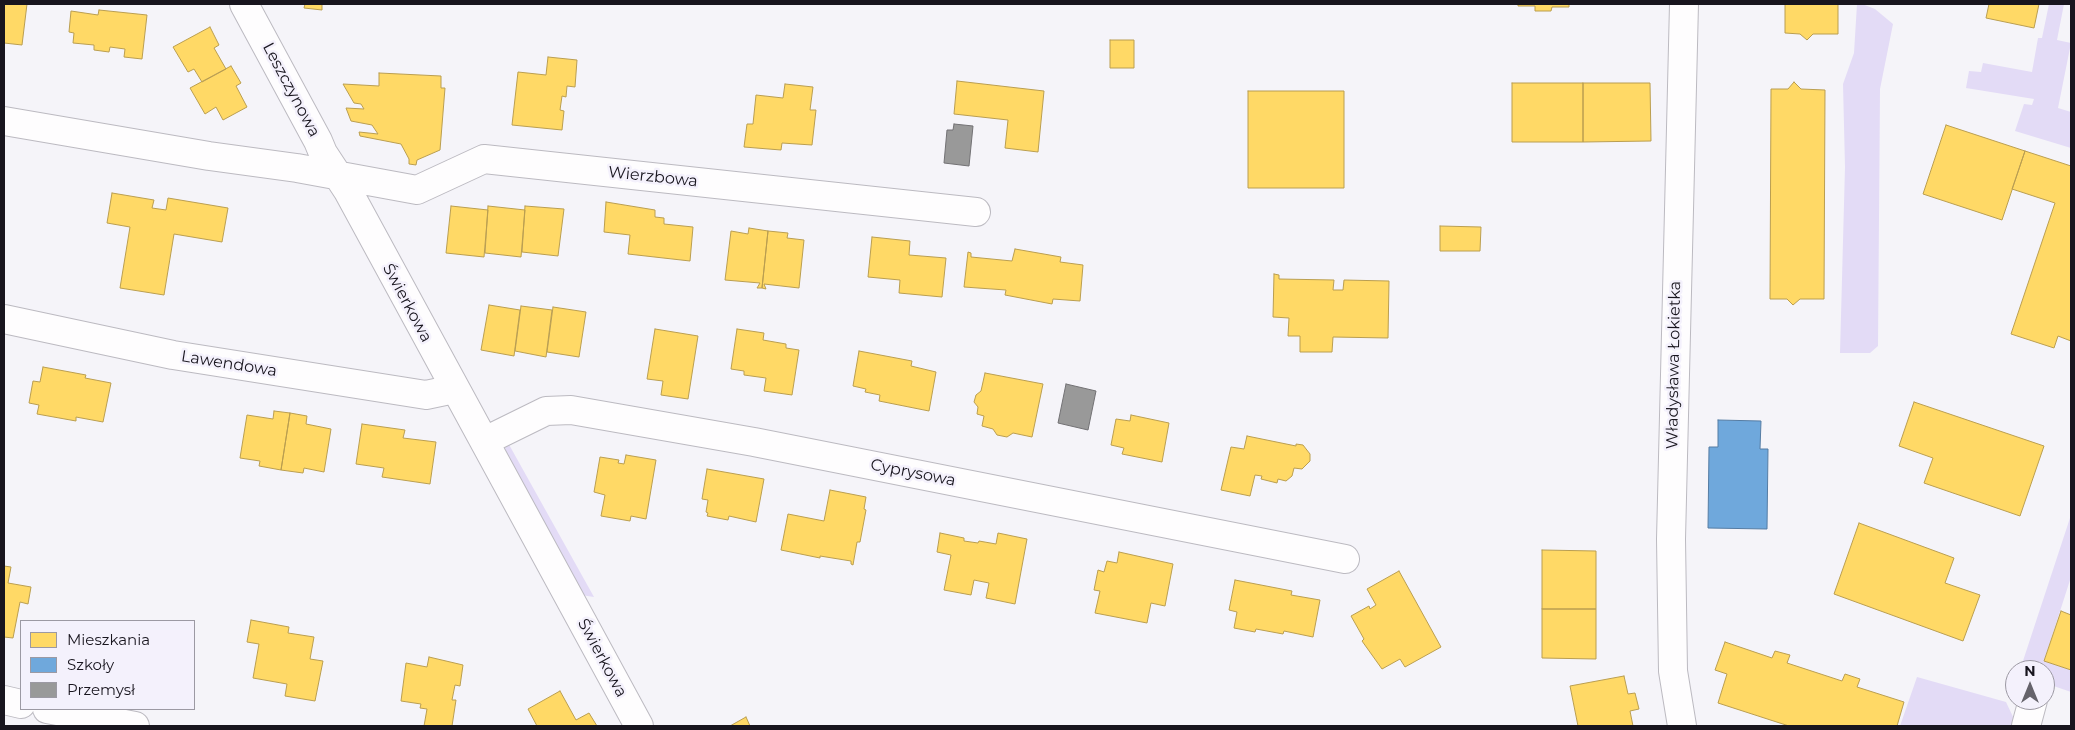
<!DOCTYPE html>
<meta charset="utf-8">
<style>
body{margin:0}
#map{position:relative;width:2075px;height:730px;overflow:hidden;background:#f5f4f9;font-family:Montserrat,sans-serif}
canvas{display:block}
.frame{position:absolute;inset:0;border:5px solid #18151e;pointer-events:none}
.legend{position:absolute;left:20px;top:620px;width:175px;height:90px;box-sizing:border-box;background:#f4f1fc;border:1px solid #9c99a3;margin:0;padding:6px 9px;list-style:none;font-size:15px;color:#18151e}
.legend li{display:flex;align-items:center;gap:10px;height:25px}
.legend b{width:25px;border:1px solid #9c99a3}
.north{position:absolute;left:2005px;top:660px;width:50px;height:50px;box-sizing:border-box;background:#f4f1fc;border:1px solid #9c99a3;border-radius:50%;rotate:0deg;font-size:14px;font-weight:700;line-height:20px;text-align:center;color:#18151e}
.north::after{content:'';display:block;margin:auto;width:18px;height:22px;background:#65636b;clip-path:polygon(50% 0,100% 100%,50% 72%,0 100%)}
</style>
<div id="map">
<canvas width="2075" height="730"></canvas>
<div class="frame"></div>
<ul class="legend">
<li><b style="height:14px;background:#ffd966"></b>Mieszkania</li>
<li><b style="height:14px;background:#6fa8dc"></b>Szkoły</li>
<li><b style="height:14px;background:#999"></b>Przemysł</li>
</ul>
<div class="north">N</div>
</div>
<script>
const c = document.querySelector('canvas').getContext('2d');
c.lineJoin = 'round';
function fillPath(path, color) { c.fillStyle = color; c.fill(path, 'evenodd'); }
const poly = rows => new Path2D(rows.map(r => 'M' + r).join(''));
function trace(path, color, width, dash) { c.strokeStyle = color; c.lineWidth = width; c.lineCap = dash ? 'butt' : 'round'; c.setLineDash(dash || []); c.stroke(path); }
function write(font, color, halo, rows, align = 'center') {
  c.font = font + ' Montserrat,sans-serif'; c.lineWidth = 5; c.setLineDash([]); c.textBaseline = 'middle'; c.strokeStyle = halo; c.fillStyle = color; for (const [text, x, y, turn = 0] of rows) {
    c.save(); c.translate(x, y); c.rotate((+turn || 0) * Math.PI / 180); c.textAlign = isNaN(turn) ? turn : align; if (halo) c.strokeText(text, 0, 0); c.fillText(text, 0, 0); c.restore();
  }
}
const green = poly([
 [1857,4,1862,4,1875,9,1893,24,1880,89,1878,346,1870,353,1840,353,1845,167,1843,84,1854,53],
 [2049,4,2064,4,2057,40,2071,43,2058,108,2071,112,2071,148,2015,131,2024,104,2032,105,2034,99,1966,88,1969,71,1981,72,1983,63,2032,72,2038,38,2042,38],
 [507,441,594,597,581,595,504,453],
 [2070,518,2071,518,2071,577,2044,661,2071,670,2071,692,2045,683,2045,670,2020,670],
 [1917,677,2006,702,2014,719,2012,726,1900,726]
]);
const homes = poly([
 [4,4,27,4,22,45,4,43,4,4],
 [305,4,322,4,322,10,304,8,305,4],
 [1518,4,1569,4,1569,7,1552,7,1551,11,1535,11,1535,6,1518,6,1518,4],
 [1785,4,1838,4,1838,34,1813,34,1807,40,1800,34,1785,33,1785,4],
 [1989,4,2039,4,2034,28,1986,18,1989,4],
 [99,10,147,15,142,59,124,57,125,49,110,47,109,52,94,50,94,45,73,43,74,33,69,32,71,11,98,15,99,10],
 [210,27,219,45,214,48,226,69,202,82,194,69,188,72,173,47,210,27],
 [1110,40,1134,40,1134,68,1110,68,1110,40],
 [548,57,577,60,575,87,567,86,566,97,562,96,560,110,564,111,562,130,512,125,518,72,546,75,548,57],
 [231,66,241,83,236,86,247,107,223,120,216,107,205,114,190,88,231,66],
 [379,73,441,76,441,88,445,88,440,150,417,160,416,165,409,164,409,159,401,144,360,136,359,132,378,134,372,125,351,121,346,108,364,109,361,104,354,103,343,84,379,86,379,73],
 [957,81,1044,91,1038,152,1005,148,1008,120,954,114,957,81],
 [1794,82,1801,89,1825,90,1824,299,1800,299,1793,305,1787,299,1770,299,1771,89,1788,89,1794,82],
 [1512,83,1583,83,1583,142,1512,142,1512,83],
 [1583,83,1650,83,1651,141,1583,142,1583,83],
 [785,84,813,87,810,110,816,110,812,145,782,143,781,150,744,147,747,124,753,124,756,95,783,98,785,84],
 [1248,91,1344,91,1344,188,1248,188,1248,91],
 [1946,125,2025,151,2002,220,1923,194,1946,125],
 [2025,151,2071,166,2071,341,2058,336,2054,348,2011,334,2055,203,2012,189,2025,151],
 [112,193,154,200,152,208,166,210,168,198,228,208,222,242,174,234,164,295,120,288,130,227,107,223,112,193],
 [606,202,655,210,655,217,664,218,664,224,693,227,690,261,628,254,630,235,604,232,606,202],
 [451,206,488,210,484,257,446,253,451,206],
 [488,206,525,210,521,257,485,253,488,206],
 [525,206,564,209,558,256,522,252,525,206],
 [1440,226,1481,227,1480,251,1440,251,1440,226],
 [749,228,768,231,762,288,757,288,760,283,725,280,731,231,748,234,749,228],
 [768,231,788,233,787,238,804,240,799,288,764,284,766,289,762,288,768,231],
 [872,237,910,241,909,255,946,258,942,297,899,293,900,280,868,277,872,237],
 [1015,249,1061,257,1060,262,1083,265,1080,301,1053,299,1052,304,1005,295,1006,290,964,287,968,252,971,253,971,257,1012,261,1015,249],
 [1274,274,1279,275,1279,279,1334,280,1333,290,1343,290,1344,280,1389,281,1388,338,1333,337,1332,352,1300,352,1300,336,1288,336,1289,318,1273,317,1274,274],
 [489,305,520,310,514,356,481,350,489,305],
 [521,306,552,310,546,357,515,351,521,306],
 [553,307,586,312,579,357,547,352,553,307],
 [655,329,698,336,688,399,661,395,663,381,647,379,655,329],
 [737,329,764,333,763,340,786,344,786,348,799,350,792,395,764,391,766,378,744,375,744,371,731,369,737,329],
 [859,351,912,361,911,366,936,372,929,411,879,401,880,395,865,392,866,389,853,386,859,351],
 [43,367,86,375,85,378,111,383,103,422,76,417,76,421,37,414,39,405,29,403,33,381,40,382,43,367],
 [985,373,1043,384,1032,437,1013,433,1007,437,997,435,993,429,982,426,984,416,977,414,978,407,974,402,976,395,981,391,985,373],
 [1914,402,2044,446,2020,516,1924,483,1933,458,1899,446,1914,402],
 [274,411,290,413,281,470,259,466,260,461,240,458,247,415,273,419,274,411],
 [290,413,307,416,306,424,331,429,324,472,304,468,303,473,281,470,290,413],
 [1131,415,1169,423,1162,462,1122,454,1124,448,1111,445,1116,419,1130,421,1131,415],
 [362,424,405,430,403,438,436,442,430,484,382,477,384,468,356,464,362,424],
 [1247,436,1296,446,1296,444,1303,445,1310,454,1310,461,1302,469,1294,468,1292,476,1286,481,1278,479,1277,483,1261,479,1262,476,1255,475,1250,496,1221,490,1231,447,1244,449,1247,436],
 [626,455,656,460,646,519,631,516,630,521,601,516,605,495,594,492,600,457,619,460,618,463,624,464,626,455],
 [707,469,764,479,756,522,729,516,728,520,707,516,708,513,706,512,708,500,702,499,707,469],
 [830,490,866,497,864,509,866,510,860,542,857,542,853,565,851,564,851,561,820,556,820,558,781,550,788,514,824,521,830,490],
 [1859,523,1954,558,1945,583,1980,595,1963,641,1834,594,1859,523],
 [940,533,964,538,964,541,978,543,979,541,996,544,998,533,1027,539,1015,604,986,598,989,583,974,580,971,595,944,590,951,555,937,552,940,533],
 [1542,550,1596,551,1596,609,1542,609,1542,550],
 [1119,552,1173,564,1165,606,1151,603,1147,623,1095,613,1100,591,1094,590,1098,570,1104,572,1107,561,1117,563,1119,552],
 [4,566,11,567,8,583,31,587,28,604,20,602,13,638,4,637,4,566],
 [1399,571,1441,647,1405,667,1400,659,1382,669,1362,641,1364,639,1351,616,1369,606,1370,609,1376,605,1367,589,1399,571],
 [1235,580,1292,591,1291,595,1320,600,1313,637,1284,631,1283,634,1256,629,1255,632,1234,628,1237,612,1229,610,1235,580],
 [1542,609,1596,609,1596,659,1542,658,1542,609],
 [2061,611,2071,615,2071,670,2044,661,2061,611],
 [251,620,289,627,288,633,314,637,310,659,323,661,315,701,285,696,287,684,253,678,259,644,247,642,251,620],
 [1725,642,1772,658,1775,651,1790,655,1787,663,1842,681,1845,674,1860,679,1857,687,1904,702,1897,726,1789,726,1718,703,1727,674,1715,670,1725,642],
 [429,657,463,665,460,686,455,685,452,700,456,700,452,726,424,726,427,709,420,708,421,704,401,701,406,663,427,667,429,657],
 [1624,676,1628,694,1635,693,1639,709,1630,711,1633,726,1578,726,1570,686,1624,676],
 [560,691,576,720,589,713,597,726,537,726,528,709,560,691],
 [746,717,750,726,730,726,746,717]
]);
const schools = poly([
 [1718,420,1761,421,1760,449,1768,449,1767,529,1708,528,1709,447,1718,447,1718,420]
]);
const industry = poly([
 [954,124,973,126,969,166,944,163,947,130,953,130,954,124],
 [1066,384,1096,391,1088,430,1058,423,1066,384]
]);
const minor = poly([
 [244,4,318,141,323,153,348,191,639,726],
 [4,121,209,156,297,168,417,190,484,159,976,212],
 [4,319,173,355,426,395,445,391,454,386],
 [485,441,546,411,571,410,754,442,1345,559],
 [4,700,21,704],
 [47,709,135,726],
 [1682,726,1673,671,1671,539,1684,4],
 [2026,726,2033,700]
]);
const streetNames = [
 ["Leszczynowa",291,90,62],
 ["Wierzbowa",653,177,6],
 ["Świerkowa",407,303,62],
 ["Lawendowa",229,364,9],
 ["Władysława Łokietka",1674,365,-89],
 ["Cyprysowa",913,473,11],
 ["Świerkowa",602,658,62]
];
fillPath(green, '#e3dbf6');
fillPath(homes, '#ffd966');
trace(homes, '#ba9e50', 1);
fillPath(schools, '#6fa8dc');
trace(schools, '#557ca3', 1);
fillPath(industry, '#999');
trace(industry, '#727174', 1);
trace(minor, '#bcbac1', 30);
trace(minor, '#fefdfe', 28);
write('16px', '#18151e', '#f4f1fc', streetNames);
</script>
